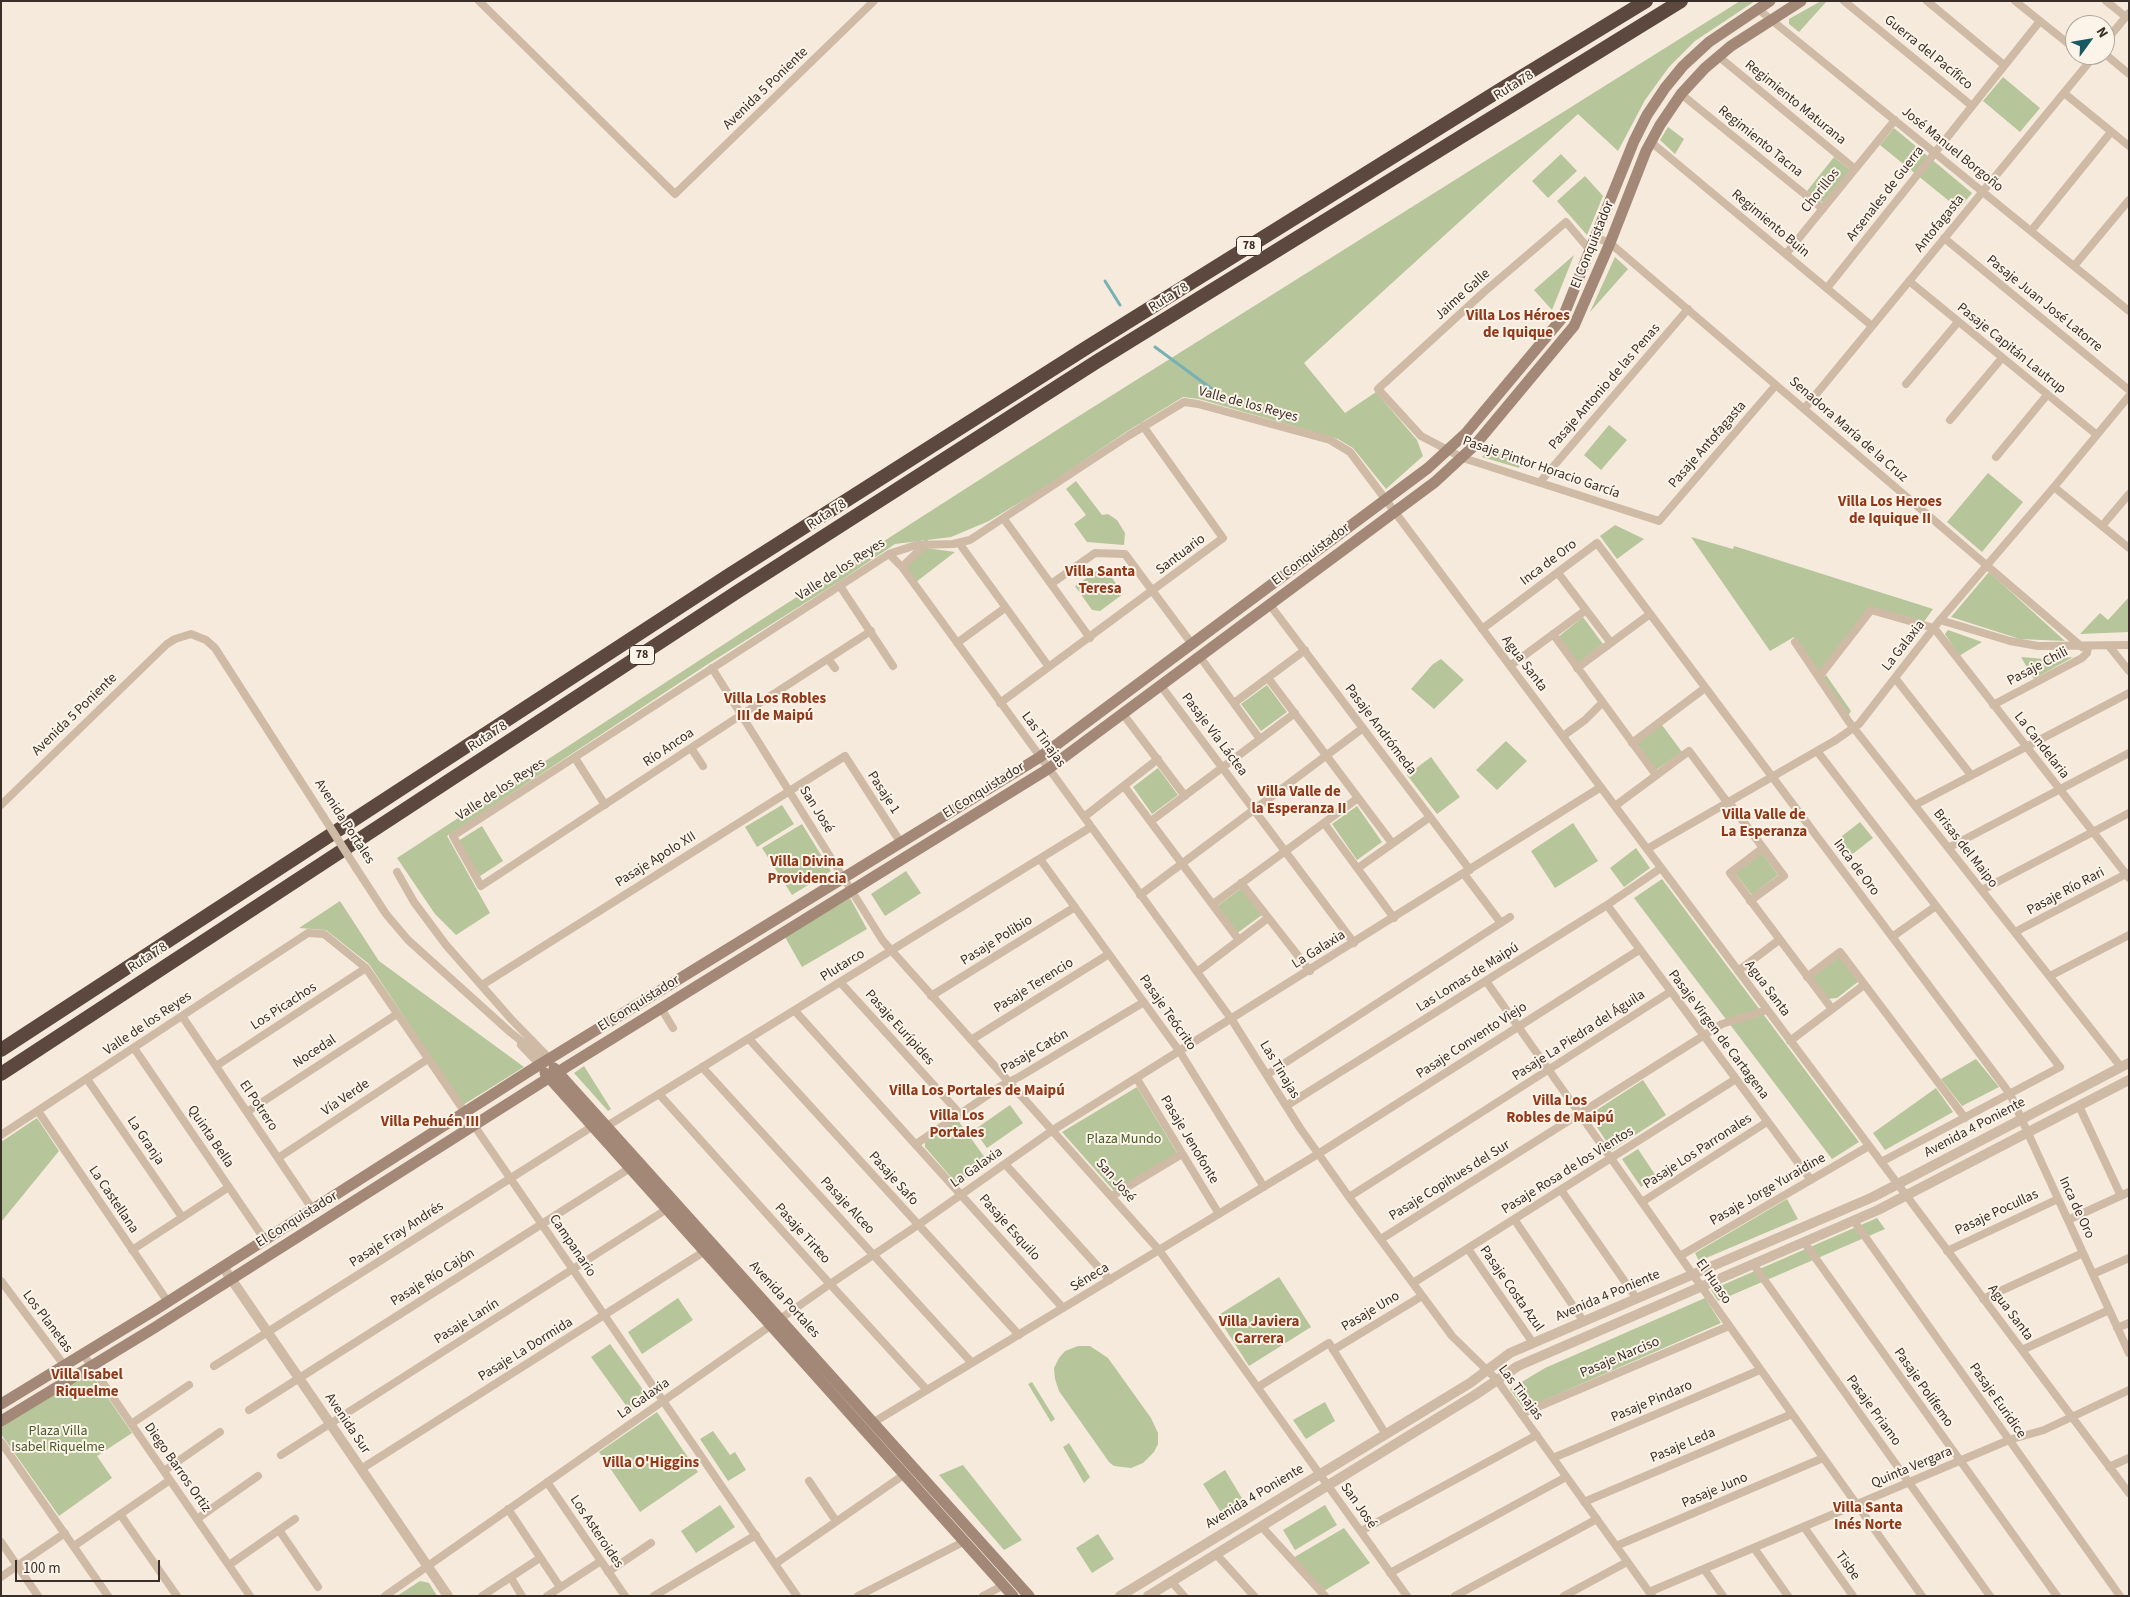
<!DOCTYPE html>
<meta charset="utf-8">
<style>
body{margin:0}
#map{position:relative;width:2130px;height:1597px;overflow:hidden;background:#f5eadc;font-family:"Source Sans 3",sans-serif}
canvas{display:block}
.frame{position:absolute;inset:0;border:2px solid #3a2e28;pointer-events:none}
.north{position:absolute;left:2065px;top:15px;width:50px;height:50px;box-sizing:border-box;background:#fcf4e9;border:1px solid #aea59c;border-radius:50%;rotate:58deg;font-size:14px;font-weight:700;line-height:20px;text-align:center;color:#3a2e28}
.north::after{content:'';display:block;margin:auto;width:18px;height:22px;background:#185a61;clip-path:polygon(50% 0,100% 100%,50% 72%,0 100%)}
.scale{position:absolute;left:15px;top:1560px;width:145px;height:22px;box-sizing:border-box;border:2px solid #3a2e28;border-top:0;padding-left:6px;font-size:15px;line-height:18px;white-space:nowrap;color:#3a2e28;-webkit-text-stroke:4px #fcf4e9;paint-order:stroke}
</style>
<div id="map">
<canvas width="2130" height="1597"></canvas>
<div class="frame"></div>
<div class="north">N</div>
<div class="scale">100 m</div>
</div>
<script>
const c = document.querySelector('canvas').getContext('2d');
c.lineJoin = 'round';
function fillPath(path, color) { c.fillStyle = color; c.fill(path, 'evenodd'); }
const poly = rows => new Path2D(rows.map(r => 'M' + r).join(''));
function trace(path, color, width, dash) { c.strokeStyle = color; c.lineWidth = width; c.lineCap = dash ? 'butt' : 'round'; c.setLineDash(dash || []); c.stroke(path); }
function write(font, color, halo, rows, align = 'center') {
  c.font = font + ' "Source Sans 3",sans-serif'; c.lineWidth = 4; c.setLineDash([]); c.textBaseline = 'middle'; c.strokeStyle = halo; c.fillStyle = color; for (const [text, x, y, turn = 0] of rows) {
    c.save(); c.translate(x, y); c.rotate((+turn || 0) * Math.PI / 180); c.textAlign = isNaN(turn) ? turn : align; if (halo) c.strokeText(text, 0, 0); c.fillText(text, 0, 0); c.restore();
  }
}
const green = poly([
 [1740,1,1755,1,1695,41,1669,67,1645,100,1618,151,1578,114,1304,363,1345,413,1376,392,1417,440,1423,456,1386,489,1353,448,1338,439,1199,399,1183,397,1126,432,1042,489,989,521,951,537,895,544,840,581,708,664,447,836,490,913,456,935,435,914,397,858,761,620,1071,421],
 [1821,1,1827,1,1799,32,1789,24,1789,19],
 [2003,77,2040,108,2020,132,1983,101],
 [1668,127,1684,139,1675,154,1660,140],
 [1894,128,1972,193,1959,209,1880,145],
 [1561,154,1577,171,1548,198,1532,181],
 [1834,157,1850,170,1823,203,1807,191],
 [1585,176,1603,196,1587,235,1557,201],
 [1574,255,1552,310,1534,290],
 [1615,257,1628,269,1590,312],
 [1609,425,1627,440,1601,470,1584,455],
 [1491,446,1520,466,1519,468,1482,457],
 [1988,473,2023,502,1982,552,1947,522],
 [1076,481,1102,515,1108,514,1117,520,1125,533,1124,545,1087,542,1074,524,1086,515,1066,489],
 [1615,525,1644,539,1617,559,1600,536],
 [1691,537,1733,549,1734,546,1933,609,1923,623,1870,607,1818,673,1794,637,1770,651],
 [926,548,955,552,916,582,904,567],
 [1104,566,1123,594,1100,611,1092,610,1075,586],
 [1989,572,2065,641,2020,639,1951,617],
 [2129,597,2129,632,2080,634,2100,613,2108,620],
 [1583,617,1603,644,1578,663,1558,637],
 [1948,630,1982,642,1959,656,1945,634],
 [2021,657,2044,659,2073,657,2034,679],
 [1441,659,1464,680,1434,709,1411,689,1433,664],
 [1826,675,1851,711,1848,716,1823,678],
 [1267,685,1287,712,1261,731,1241,704],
 [1662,725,1682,752,1656,770,1636,743],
 [1506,741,1527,761,1497,790,1476,770],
 [1431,757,1460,797,1437,814,1407,775],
 [1158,768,1178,795,1152,814,1133,787],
 [782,805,794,824,757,847,745,827],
 [1357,806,1382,842,1357,860,1332,824],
 [1860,822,1873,838,1845,860,1833,843],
 [1573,823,1598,861,1555,888,1531,851],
 [802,824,831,871,792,895,762,848],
 [482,826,503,861,480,876,458,841],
 [1636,848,1650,868,1624,887,1610,868],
 [1762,853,1778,875,1752,895,1735,873],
 [906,871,921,893,885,916,871,894],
 [1662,879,1859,1142,1832,1159,1634,898],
 [1242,888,1262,915,1236,934,1216,907],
 [850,898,867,929,802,967,785,937],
 [340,901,379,961,524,1067,463,1105,369,964,326,930,299,928],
 [1840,956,1859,981,1837,998,1827,999,1812,978],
 [1976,1059,1999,1087,1962,1106,1941,1079],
 [584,1066,611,1109,608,1111,574,1073],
 [1643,1080,1666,1115,1612,1150,1589,1115],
 [1137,1087,1177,1153,1114,1191,1062,1132],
 [1936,1088,1953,1112,1885,1150,1873,1133],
 [1010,1105,1023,1123,987,1148,974,1130],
 [37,1118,59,1151,1,1222,1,1142],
 [957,1119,988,1162,957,1184,925,1147,925,1142],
 [1638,1149,1656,1176,1641,1187,1622,1159],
 [1787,1199,1798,1219,1699,1261,1695,1253],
 [1877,1218,1885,1229,1718,1301,1711,1290],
 [1279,1277,1311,1327,1249,1366,1217,1316],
 [678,1298,693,1320,642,1354,628,1332],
 [1705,1298,1721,1323,1524,1409,1510,1389,1545,1368],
 [610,1344,649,1398,630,1411,591,1357],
 [1078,1346,1090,1346,1108,1358,1151,1418,1158,1433,1158,1444,1154,1452,1143,1463,1131,1468,1114,1466,1109,1462,1059,1391,1055,1379,1054,1368,1059,1358,1065,1351],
 [90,1372,132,1433,97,1456,112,1478,59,1516,1,1434,1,1425],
 [1032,1382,1055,1419,1051,1422,1028,1384],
 [1325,1402,1335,1421,1306,1439,1293,1420],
 [657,1412,698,1472,640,1512,599,1452],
 [713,1431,730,1455,735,1452,746,1470,728,1481,700,1439],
 [1069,1443,1090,1477,1084,1483,1063,1447],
 [963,1465,1022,1540,1004,1550,939,1475],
 [1225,1470,1246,1505,1225,1519,1203,1484],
 [720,1505,735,1527,696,1553,681,1531],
 [1325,1505,1337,1525,1295,1550,1283,1530],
 [1344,1528,1370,1563,1324,1591,1293,1558],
 [1098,1534,1114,1559,1092,1573,1076,1548],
 [420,1581,429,1583,437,1596,397,1596]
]);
const stream = poly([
 [1105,281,1120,305],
 [1155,347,1212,389]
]);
const minor = poly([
 [479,1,675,194,874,1],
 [1844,1,1972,106],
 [1927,1,2004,65],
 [2015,1,2075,49],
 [2106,1,2126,17],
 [1758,9,2129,311],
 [2105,42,2129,13],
 [2105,54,2129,74],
 [1718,56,1855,169],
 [2064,93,2129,146],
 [1681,94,1823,209],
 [1651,142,1872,326],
 [2031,231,2111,132],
 [1594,237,1610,243,2082,647],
 [1944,238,2129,390],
 [1589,249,1566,222,1484,292,1378,389,1421,436,1463,458,1659,521,1776,385],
 [1786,254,1895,120],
 [2074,266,2129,200],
 [1909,281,2097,435],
 [1827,288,2040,21],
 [1906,384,1958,322],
 [1804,409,2095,55],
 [1950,420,2002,358],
 [1996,457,2047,395],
 [1540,482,1688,309],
 [2054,487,2129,548],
 [1004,519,1090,638],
 [2102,526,2129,494],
 [959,543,1049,667],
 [889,554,902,567,1232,1020,1300,1128,1349,1197,1452,1336,1497,1380,1652,1596],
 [902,567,926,544],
 [1558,573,1611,643],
 [1051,584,1095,553,1125,554,1192,644],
 [840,586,893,666],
 [1270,605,1470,870],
 [1940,620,2010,641,2038,646,2129,645],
 [1482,629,1597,543,2010,1094,2129,1353],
 [871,631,741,715,481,886,453,836,889,554,916,545,953,544,970,540,1128,436,1184,402,1198,404,1330,440,1350,452,2129,1493],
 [1553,634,1656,775],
 [1795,642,1849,722,2121,1067],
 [957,643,1005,608],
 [2109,646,2129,671],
 [1200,657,1260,739],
 [828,659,835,668],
 [1510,666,1586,610],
 [712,668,883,941,1159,1250,1407,1596],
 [1577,668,1650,614],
 [1819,677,1871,610,1934,628,2129,878],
 [1268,678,1392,843],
 [1895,678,1971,775],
 [1161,686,1354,943],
 [1000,703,1223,538,1143,426],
 [1234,703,1305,650],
 [1993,705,2082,658,2087,653,2088,647],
 [1123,714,1185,796],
 [1563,736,1585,720,1602,703],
 [1632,743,1705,688],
 [691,748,703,766],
 [1817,751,2060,1067,1881,1162],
 [575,758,605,805],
 [1124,786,1239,940],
 [1728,801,1784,876,1750,901],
 [1,805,167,644,175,639,191,634,206,640,215,648,323,816],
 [1915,805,2129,693],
 [1615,806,1689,751,1727,802],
 [1084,817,1158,759],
 [1151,821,1295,713],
 [1324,823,1394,918],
 [1763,848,1730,873,1832,1009],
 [1948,848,2129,753],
 [1647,849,1836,740,1859,724,1940,620,2054,487,2129,396],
 [1040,859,1180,1052,1264,1187],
 [356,868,386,914,408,940,510,1032,546,1061],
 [1358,868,1430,817],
 [397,872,414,902,446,945,511,1019,550,1059],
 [1464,874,1501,923],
 [1241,883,1310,971],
 [1982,890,2129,813],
 [1140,895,1363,728],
 [1213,904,1358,798],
 [1607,905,1811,1180],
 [2015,932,2128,873],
 [1892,937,1936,906],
 [1738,971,1779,940],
 [1197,972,1268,918],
 [2050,976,2129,935],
 [1807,977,1840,952,1965,1118],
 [1486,981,1701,1286,1922,1596],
 [840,982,960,1114],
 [482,985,845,756,901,843],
 [931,996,1075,907],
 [661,1008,673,1028],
 [795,1011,1063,1308],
 [182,1016,313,1210],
 [749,1039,1019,1335],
 [971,1040,1109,954],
 [1790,1041,1864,985],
 [521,1045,540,1065],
 [134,1048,265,1240],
 [216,1066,366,968],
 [702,1067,972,1363],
 [1268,1074,1510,917],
 [87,1079,182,1217],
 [1137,1079,1219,1214],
 [659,1094,830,1284,927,1390],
 [1286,1106,1607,905,1661,868],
 [2079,1106,2121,1196],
 [38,1111,168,1302],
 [247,1112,397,1014],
 [607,1126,1091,827],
 [1,1135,308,933,324,934,366,968,797,1596],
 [916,1144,1001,1086,1019,1077,1144,1002],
 [278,1158,428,1059],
 [1005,1164,1110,1280],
 [1561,1190,1637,1299],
 [1112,1196,1182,1154],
 [1349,1197,1670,992],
 [1642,1202,1767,1122],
 [1514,1219,1584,1322],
 [2068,1220,2129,1192],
 [1854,1221,2120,1596],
 [1381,1239,1722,1024,1767,1010],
 [1804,1242,2057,1596],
 [1468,1249,1533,1343],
 [132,1250,229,1187],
 [1947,1251,2058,1199],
 [1680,1256,1869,1146],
 [1753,1264,1990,1596],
 [2093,1274,2129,1258],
 [1,1281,73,1377],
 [1413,1283,1736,1079],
 [1983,1299,2083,1253],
 [2117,1328,2129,1323],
 [1333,1350,1422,1296],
 [2022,1350,2109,1310],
 [83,1354,250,1596],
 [214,1366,593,1126],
 [1258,1387,1329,1343,1385,1433],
 [249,1410,630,1168],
 [1521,1414,1729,1326],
 [874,1422,1318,1154,1639,950],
 [131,1424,189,1385],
 [1,1442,108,1596],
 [281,1455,667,1209],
 [1553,1458,1760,1370],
 [2109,1467,2129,1458],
 [361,1469,705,1251],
 [164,1471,220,1432],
 [809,1481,836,1521],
 [547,1482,625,1596],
 [1584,1502,1792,1414],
 [508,1509,560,1587],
 [120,1514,177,1596],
 [197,1519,258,1476],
 [1261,1526,1325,1596],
 [1804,1527,1853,1596],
 [279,1530,318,1587],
 [1361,1531,1537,1435],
 [1,1542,38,1596],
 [74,1546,170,1480],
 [1616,1546,1823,1458],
 [1754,1548,1788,1596],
 [1216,1554,1254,1596],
 [775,1564,905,1474],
 [229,1565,295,1519],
 [1704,1569,1723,1596],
 [608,1572,651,1543],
 [1390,1573,1566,1477],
 [1,1577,65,1533],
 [511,1578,522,1596],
 [1171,1581,1184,1596],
 [1649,1592,2009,1440,2044,1430,2129,1390],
 [385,1596,830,1284,918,1225,1053,1130,1601,787],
 [482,1596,540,1558],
 [547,1596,601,1561],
 [654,1596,756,1535],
 [858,1596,965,1541],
 [983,1596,1004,1585],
 [1455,1596,1597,1519],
 [1564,1596,1627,1562]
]);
const tertiary = poly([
 [223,1267,448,1596],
 [1120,1596,1470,1383,1510,1353,1873,1197,2129,1063],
 [1148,1596,1475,1395,1518,1366,1878,1210,2129,1080]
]);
const secondary = poly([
 [554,1068,1029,1596],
 [545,1073,1013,1596],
 [1,1404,155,1310,531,1070,1040,757,1428,468,1466,433,1563,317,1634,141,1647,115,1665,88,1683,66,1709,42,1770,1],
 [1,1421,154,1328,558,1072,1048,769,1435,482,1475,445,1574,326,1610,243,1646,151,1660,125,1681,94,1705,68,1731,46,1801,1]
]);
const motorway = poly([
 [1,1050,729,575,1086,348,1500,90,1646,1],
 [1,1074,740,590,1096,362,1681,1]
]);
const minorBridge = poly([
 [323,816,356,868]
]);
const shields = [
 [1249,246,25],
 [642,655,25]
];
const shieldNames = [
 ["78",1249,246],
 ["78",642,655]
];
const streetNames = [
 ["Guerra del Pacífico",1928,53,39],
 ["Ruta 78",1514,86,-32],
 ["Avenida 5 Poniente",766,89,-44],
 ["Regimiento Maturana",1795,103,39],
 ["Regimiento Tacna",1760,142,39],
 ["José Manuel Borgoño",1952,150,39],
 ["Chorillos",1821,191,-51],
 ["Arsenales de Guerra",1886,194,-52],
 ["Regimiento Buin",1770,224,40],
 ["Antofagasta",1940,224,-51],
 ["El Conquistador",1593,245,-68],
 ["Jaime Galle",1463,295,-42],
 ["Ruta 78",1169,298,-32],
 ["Pasaje Juan José Latorre",2044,304,39],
 ["Pasaje Capitán Lautrup",2011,349,39],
 ["Pasaje Antonio de las Penas",1605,387,-49],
 ["Valle de los Reyes",1248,405,15],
 ["Senadora María de la Cruz",1848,430,41],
 ["Pasaje Antofagasta",1708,445,-49],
 ["Pasaje Pintor Horacio García",1541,468,19],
 ["Ruta 78",827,515,-33],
 ["Santuario",1181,555,-37],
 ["El Conquistador",1311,555,-37],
 ["Inca de Oro",1549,563,-37],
 ["Valle de los Reyes",841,570,-33],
 ["La Galaxia",1904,646,-52],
 ["Agua Santa",1524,664,53],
 ["Pasaje Chili",2038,667,-28],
 ["Avenida 5 Poniente",75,715,-44],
 ["Pasaje Andrómeda",1380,730,53],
 ["Pasaje Vía Láctea",1214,735,53],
 ["Ruta 78",488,737,-33],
 ["Las Tinajas",1043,740,54],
 ["La Candelaria",2041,746,52],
 ["Río Ancoa",669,748,-34],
 ["Valle de los Reyes",501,790,-33],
 ["El Conquistador",984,791,-32],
 ["Pasaje 1",883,793,57],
 ["San José",816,810,58],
 ["Avenida Portales",344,822,57],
 ["Brisas del Maipo",1965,849,52],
 ["Pasaje Apolo XII",656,860,-32],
 ["Inca de Oro",1856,868,53],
 ["Pasaje Río Rari",2066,892,-28],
 ["Pasaje Polibio",997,941,-32],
 ["La Galaxia",1319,950,-32],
 ["Ruta 78",148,958,-33],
 ["Plutarco",843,966,-32],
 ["Las Lomas de Maipú",1468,978,-32],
 ["Pasaje Terencio",1034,986,-32],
 ["Agua Santa",1767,989,53],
 ["El Conquistador",639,1004,-32],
 ["Los Picachos",284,1007,-33],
 ["Pasaje Teócrito",1167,1013,55],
 ["Valle de los Reyes",148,1024,-34],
 ["Pasaje Eurípides",899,1028,48],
 ["Pasaje Virgen de Cartagena",1718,1035,53],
 ["Pasaje La Piedra del Águila",1579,1036,-33],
 ["Pasaje Convento Viejo",1472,1041,-33],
 ["Nocedal",315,1052,-33],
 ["Pasaje Catón",1035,1052,-30],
 ["Las Tinajas",1279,1070,59],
 ["Vía Verde",346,1098,-34],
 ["El Potrero",258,1106,56],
 ["Avenida 4 Poniente",1975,1128,-28],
 ["Quinta Bella",210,1137,56],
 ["Pasaje Jenofonte",1189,1140,59],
 ["La Granja",145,1141,56],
 ["Pasaje Los Parronales",1698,1152,-33],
 ["La Galaxia",977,1168,-35],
 ["Pasaje Rosa de los Vientos",1568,1171,-32],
 ["Pasaje Safo",893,1179,48],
 ["San José",1115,1181,49],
 ["Pasaje Copihues del Sur",1450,1181,-32],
 ["Pasaje Jorge Yuraidine",1768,1190,-30],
 ["La Castellana",113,1200,56],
 ["Pasaje Alceo",847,1206,47],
 ["Inca de Oro",2076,1208,65],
 ["Pasaje Pocullas",1997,1213,-25],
 ["El Conquistador",297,1220,-32],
 ["Pasaje Esquilo",1009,1228,48],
 ["Pasaje Tirteo",802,1234,48],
 ["Pasaje Fray Andrés",397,1235,-33],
 ["Campanario",572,1246,56],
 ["Pasaje Río Cajón",433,1278,-32],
 ["Séneca",1090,1278,-31],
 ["El Huaso",1713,1282,55],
 ["Pasaje Costa Azul",1511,1289,55],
 ["Avenida 4 Poniente",1608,1296,-23],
 ["Avenida Portales",784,1300,48],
 ["Pasaje Uno",1371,1312,-31],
 ["Agua Santa",2010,1313,53],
 ["Los Planetas",47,1322,53],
 ["Pasaje Lanín",467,1322,-32],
 ["Pasaje La Dormida",526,1350,-32],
 ["Pasaje Narciso",1620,1358,-23],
 ["Pasaje Polifemo",1923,1388,55],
 ["Las Tinajas",1520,1393,53],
 ["La Galaxia",644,1399,-35],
 ["Pasaje Euridice",1997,1401,55],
 ["Pasaje Pindaro",1652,1402,-23],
 ["Pasaje Priamo",1873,1411,54],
 ["Avenida Sur",347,1424,56],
 ["Pasaje Leda",1683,1446,-23],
 ["Diego Barros Ortiz",177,1468,55],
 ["Quinta Vergara",1912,1468,-23],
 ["Pasaje Juno",1715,1491,-23],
 ["Avenida 4 Poniente",1255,1497,-31],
 ["San José",1358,1506,55],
 ["Los Asteroides",596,1532,56],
 ["Tisbe",1847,1566,54]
];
const parkNames = [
 ["Plaza Mundo",1124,1140],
 ["Plaza Villa",58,1432],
 ["Isabel Riquelme",58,1448]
];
const neighbourhoodNames = [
 ["Villa Los Héroes",1518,317],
 ["de Iquique",1518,334],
 ["Villa Los Heroes",1890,503],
 ["de Iquique II",1890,520],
 ["Villa Santa",1100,573],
 ["Teresa",1100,590],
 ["Villa Los Robles",775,700],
 ["III de Maipú",775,717],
 ["Villa Valle de",1299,793],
 ["la Esperanza II",1299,810],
 ["Villa Valle de",1764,816],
 ["La Esperanza",1764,833],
 ["Villa Divina",807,863],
 ["Providencia",807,880],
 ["Villa Los Portales de Maipú",977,1092],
 ["Villa Los",1560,1102],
 ["Robles de Maipú",1560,1119],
 ["Villa Los",957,1117],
 ["Portales",957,1134],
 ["Villa Pehuén III",430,1123],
 ["Villa Javiera",1259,1323],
 ["Carrera",1259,1340],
 ["Villa Isabel",87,1376],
 ["Riquelme",87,1393],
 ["Villa O'Higgins",651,1464],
 ["Villa Santa",1868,1509],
 ["Inés Norte",1868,1526]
];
fillPath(green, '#b6c69a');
trace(stream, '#77b1b5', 3);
trace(minor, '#cfbaa6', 8);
trace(tertiary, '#cfbaa6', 10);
trace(secondary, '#a38877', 11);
trace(motorway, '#5c483e', 14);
trace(minorBridge, '#cfbaa6', 8);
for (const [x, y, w] of shields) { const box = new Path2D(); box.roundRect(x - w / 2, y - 9.5, w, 19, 4); c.fillStyle = '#fcf4e9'; c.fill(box); trace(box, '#3a2e28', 1); }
write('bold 12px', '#3a2e28', null, shieldNames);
write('14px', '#3a2e28', '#fcf4e9', streetNames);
write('14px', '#485b29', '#fcf4e9', parkNames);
write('bold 15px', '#923717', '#fcf4e9', neighbourhoodNames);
</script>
